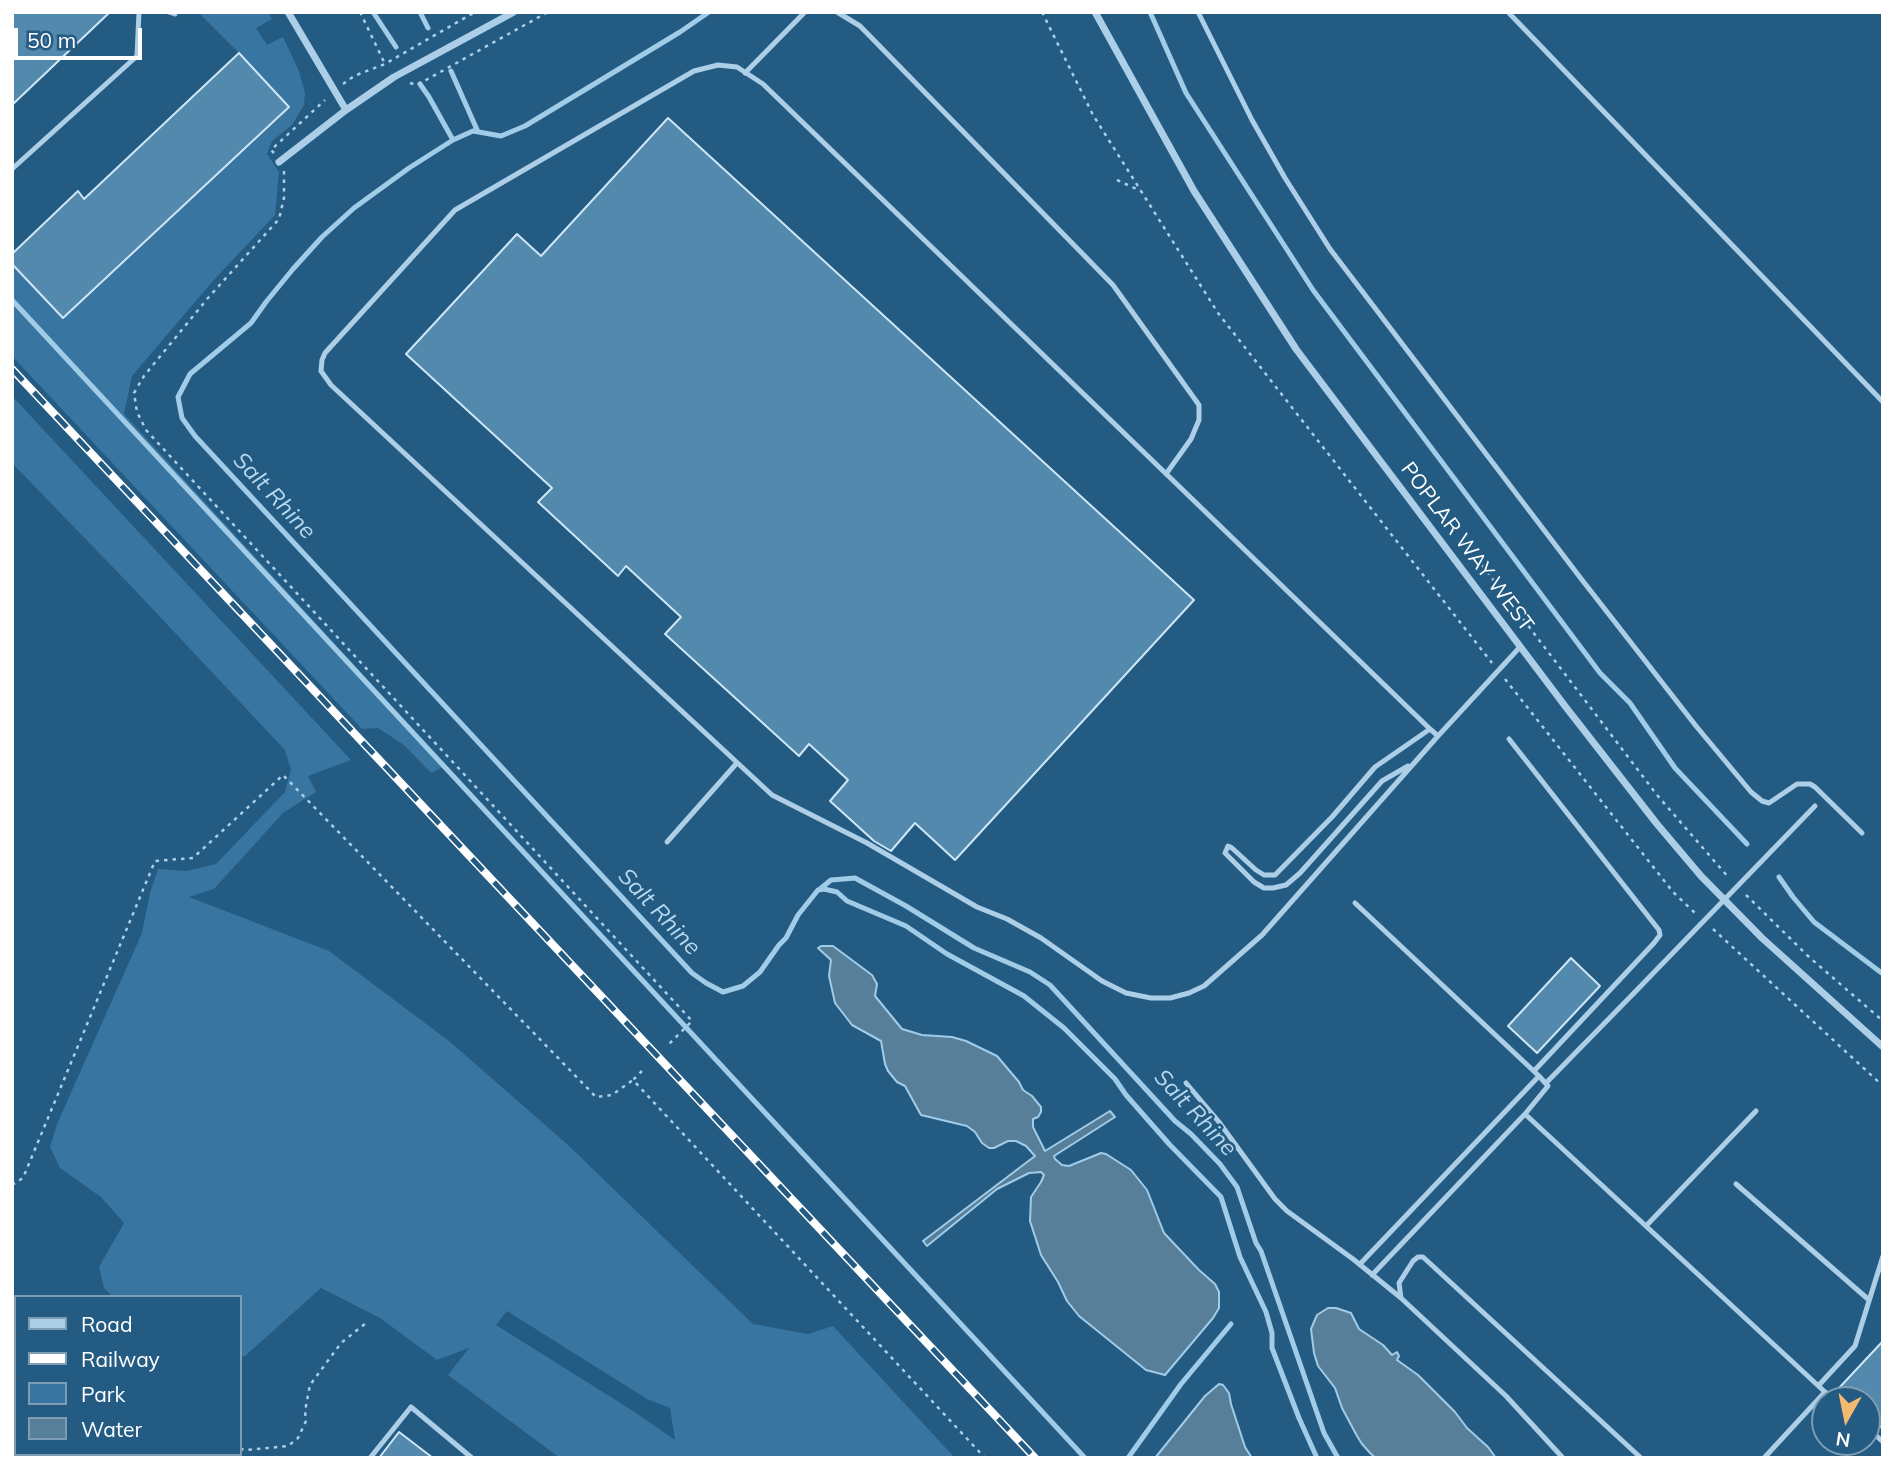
<!DOCTYPE html>
<style>
body{margin:0}
#map{position:relative;width:1895px;height:1470px;overflow:hidden;background:#245b82;font-family:Mulish,sans-serif}
canvas{display:block}
.frame{position:absolute;inset:0;border:14px solid #fff;pointer-events:none}
.legend{position:absolute;left:14px;top:1295px;width:228px;height:161px;box-sizing:border-box;background:#245b82;border:2px solid #7c9db4;margin:0;padding:9px 12px;list-style:none;font-size:21px;color:#fff}
.legend li{display:flex;align-items:center;gap:14px;height:35px}
.legend b{width:35px;border:2px solid #7c9db4}
.north{position:absolute;left:1811px;top:1386px;width:70px;height:70px;box-sizing:border-box;background:#245b82;border:2px solid #7c9db4;border-radius:50%;rotate:189deg;font-size:19px;font-weight:700;line-height:28px;text-align:center;color:#fff}
.north::after{content:'';display:block;margin:auto;width:24px;height:32px;background:#f2b96f;clip-path:polygon(50% 0,100% 100%,50% 72%,0 100%)}
.scale{position:absolute;left:14px;top:28px;width:128px;height:32px;box-sizing:border-box;border:4px solid #fff;border-top:0;padding-left:9px;font-size:21px;line-height:24px;white-space:nowrap;color:#fff;-webkit-text-stroke:5px #245b82;paint-order:stroke}
</style>
<div id="map">
<canvas width="1895" height="1470"></canvas>
<div class="frame"></div>
<ul class="legend">
<li><b style="height:9px;background:#accfe7"></b>Road</li>
<li><b style="height:9px;background:#fff"></b>Railway</li>
<li><b style="height:19px;background:#3875a0"></b>Park</li>
<li><b style="height:19px;background:#587f9a"></b>Water</li>
</ul>
<div class="north">N</div>
<div class="scale">50 m</div>
</div>
<script>
const c = document.querySelector('canvas').getContext('2d');
c.lineJoin = 'round';
function fillPath(path, color) { c.fillStyle = color; c.fill(path, 'evenodd'); }
const poly = rows => new Path2D(rows.map(r => 'M' + r).join(''));
function trace(path, color, width, dash) { c.strokeStyle = color; c.lineWidth = width; c.lineCap = dash ? 'butt' : 'round'; c.setLineDash(dash || []); c.stroke(path); }
function write(font, color, halo, rows, align = 'center') {
  c.font = font + ' Mulish,sans-serif'; c.lineWidth = 5; c.setLineDash([]); c.textBaseline = 'middle'; c.strokeStyle = halo; c.fillStyle = color; for (const [text, x, y, turn = 0] of rows) {
    c.save(); c.translate(x, y); c.rotate((+turn || 0) * Math.PI / 180); c.textAlign = isNaN(turn) ? turn : align; if (halo) c.strokeText(text, 0, 0); c.fillText(text, 0, 0); c.restore();
  }
}
const green = poly([
 [198,12,268,12,272,19,256,28,267,45,283,37,299,71,305,93,304,105,292,125,272,141,267,154,279,172,275,215,212,282,132,376,124,414,446,765,431,773,404,745,378,728,362,729,12,356,12,264,63,318,289,107,239,53],
 [12,396,351,760,308,776,316,792,283,813,214,889,189,897,329,951,449,1041,567,1144,753,1324,808,1334,833,1326,955,1458,560,1458,448,1375,469,1348,437,1360,380,1318,321,1288,245,1356,240,1357,240,1297,113,1297,104,1288,99,1267,124,1223,101,1197,60,1168,50,1147,57,1124,142,933,150,893,158,869,186,871,216,864,285,792,291,770,285,750,132,587,12,463],
 [507,1311,647,1399,670,1408,675,1440,630,1409,496,1325]
]);
const water = poly([
 [821,946,833,946,872,975,877,984,875,996,902,1029,922,1035,952,1037,966,1041,997,1056,1019,1082,1023,1090,1032,1096,1041,1107,1041,1112,1038,1117,1033,1119,1033,1127,1045,1151,1110,1111,1115,1117,1054,1156,1055,1159,1062,1165,1069,1166,1101,1153,1106,1154,1131,1170,1147,1190,1164,1233,1199,1270,1215,1284,1219,1292,1219,1308,1213,1318,1165,1375,1146,1370,1079,1316,1067,1301,1058,1282,1041,1255,1030,1221,1031,1197,1041,1182,1044,1175,1041,1172,1029,1173,997,1189,927,1246,923,1241,1035,1156,1026,1146,1016,1141,1008,1141,994,1148,989,1148,982,1143,975,1132,967,1126,921,1115,905,1086,897,1082,888,1071,885,1064,881,1041,852,1025,835,1003,829,976,831,960,818,948,821,946],
 [1328,1308,1336,1308,1351,1313,1359,1329,1383,1345,1392,1355,1397,1352,1399,1356,1397,1360,1418,1375,1455,1412,1467,1428,1488,1447,1496,1458,1376,1458,1371,1454,1362,1444,1357,1436,1342,1408,1335,1388,1318,1366,1314,1353,1311,1329,1317,1315,1328,1308],
 [1219,1384,1223,1385,1229,1393,1231,1404,1245,1447,1252,1458,1155,1458,1205,1396,1219,1384]
]);
const stream = poly([
 [373,12,396,47],
 [420,12,428,28],
 [709,12,680,32,525,126,501,136,473,131,453,140,409,168,354,208,322,237,293,269,266,302,251,323,190,374,178,397,182,418,195,436,692,973,706,983,723,992,743,986,760,972,779,945,786,938,798,915,818,890,824,889,837,892,847,901,906,926,947,954,1024,996,1064,1028,1115,1079,1126,1095,1170,1145,1221,1197,1240,1257,1266,1312,1272,1333,1272,1348,1299,1418,1317,1458],
 [1150,12,1186,93,1313,290,1600,673,1630,703,1675,768,1747,844],
 [451,71,478,132],
 [420,84,429,97,453,140],
 [12,300,1085,1458],
 [1779,877,1793,897,1814,922,1883,974],
 [820,889,831,880,855,878,906,906,974,948,1030,972,1050,985,1175,1121,1191,1134,1220,1164,1237,1187,1256,1243,1261,1251,1324,1433,1338,1458],
 [1128,1458,1181,1384,1231,1324]
]);
const building = poly([
 [12,12,110,12,12,105,12,12],
 [239,53,289,107,63,318,12,264,12,254,78,191,84,199,239,53],
 [668,118,1194,600,955,860,915,823,891,851,874,841,830,801,848,780,809,744,799,756,665,634,681,617,626,566,618,576,538,502,552,488,406,354,517,234,541,256,668,118],
 [1571,958,1600,986,1537,1053,1508,1026,1571,958],
 [1883,1341,1883,1429,1867,1415,1867,1400,1851,1400,1839,1388,1883,1341],
 [399,1432,433,1458,379,1458,399,1432]
]);
const path = poly([
 [360,12,385,64],
 [1042,12,1093,115,1218,313,1492,663],
 [410,83,417,85,548,12],
 [343,84,354,76,385,64,475,12],
 [274,153,271,150,325,100],
 [284,171,284,198,279,219,208,298,144,376,134,393,137,412,146,430,692,1021,669,1044],
 [1117,180,1141,191],
 [1482,565,1657,795,1729,878],
 [1505,679,1673,892,1695,913],
 [1746,895,1809,957,1883,1021],
 [1713,929,1883,1086],
 [642,1071,633,1080,985,1458],
 [12,1185,23,1178,155,861,193,858,283,775,596,1097,612,1095,633,1080],
 [240,1449,247,1450,288,1446,298,1438,306,1421,305,1411,310,1385,341,1343,366,1323],
 [199,1458,205,1454]
]);
const service = poly([
 [169,12,175,14],
 [837,12,860,26,1113,285,1199,405,1199,420,1191,439,1166,474],
 [1198,12,1252,120,1285,178,1330,249,1579,576,1696,726,1751,792,1762,801,1769,803,1797,784,1810,784,1815,787,1862,833],
 [1508,12,1883,402],
 [745,73,805,12],
 [12,169,137,56,139,12],
 [1430,729,763,84,737,67,718,65,694,71,455,210,325,353,322,360,321,371,331,385,772,795,867,843,977,907,1007,919,1041,938,1102,981,1126,993,1151,998,1170,998,1189,993,1204,986,1262,935,1438,736],
 [1509,739,1659,930,1660,935,1654,943,1534,1071],
 [1408,766,1382,781,1300,873,1286,885,1273,888,1264,888,1254,882,1225,853,1228,846,1232,848,1256,870,1264,875,1275,875,1332,817,1375,767,1430,729,1438,736,1520,647],
 [667,842,736,764],
 [1355,903,1539,1076,1548,1086,1525,1114,1372,1275],
 [1186,1083,1219,1122,1275,1199,1287,1211,1353,1259,1401,1298,1506,1396,1563,1458],
 [1546,1083,1634,993],
 [1525,1114,1825,1392,1838,1400],
 [1736,1184,1869,1300],
 [1646,1226,1756,1111],
 [1360,1264,1539,1076],
 [1401,1298,1399,1283,1413,1261,1418,1257,1423,1257,1641,1458],
 [1819,1385,1855,1346,1883,1256],
 [1867,1427,1883,1442],
 [370,1458,411,1407,472,1458],
 [1764,1458,1825,1392]
]);
const minor = poly([
 [288,12,346,110],
 [1095,12,1194,191,1296,349,1565,706,1657,824,1701,876,1762,938,1883,1047],
 [279,162,346,110,394,77,514,12],
 [135,1454,138,1458]
]);
const rail = poly([
 [12,369,1035,1458]
]);
const serviceBridge = poly([
 [1634,993,1815,806]
]);
const streetNames = [
 ["POPLAR WAY WEST",1467,547,53]
];
const waterNames = [
 ["Salt Rhine",274,496,47],
 ["Salt Rhine",659,912,47],
 ["Salt Rhine",1195,1113,47]
];
fillPath(green, '#3875a0');
fillPath(water, '#587f9a');
trace(water, '#a0cce8', 2);
trace(stream, '#a0cce8', 5);
fillPath(building, '#5489ae');
trace(building, '#cfe6f6', 2);
trace(path, '#accfe7', 2.5, [3.5, 5]);
trace(service, '#accfe7', 5);
trace(minor, '#accfe7', 7);
trace(rail, '#fff', 8);
trace(rail, '#245b82', 5, [16]);
trace(serviceBridge, '#accfe7', 5);
write('21px', '#fff', '#245b82', streetNames);
write('italic 23px', '#b7d9ef', '#245b82', waterNames);
</script>
